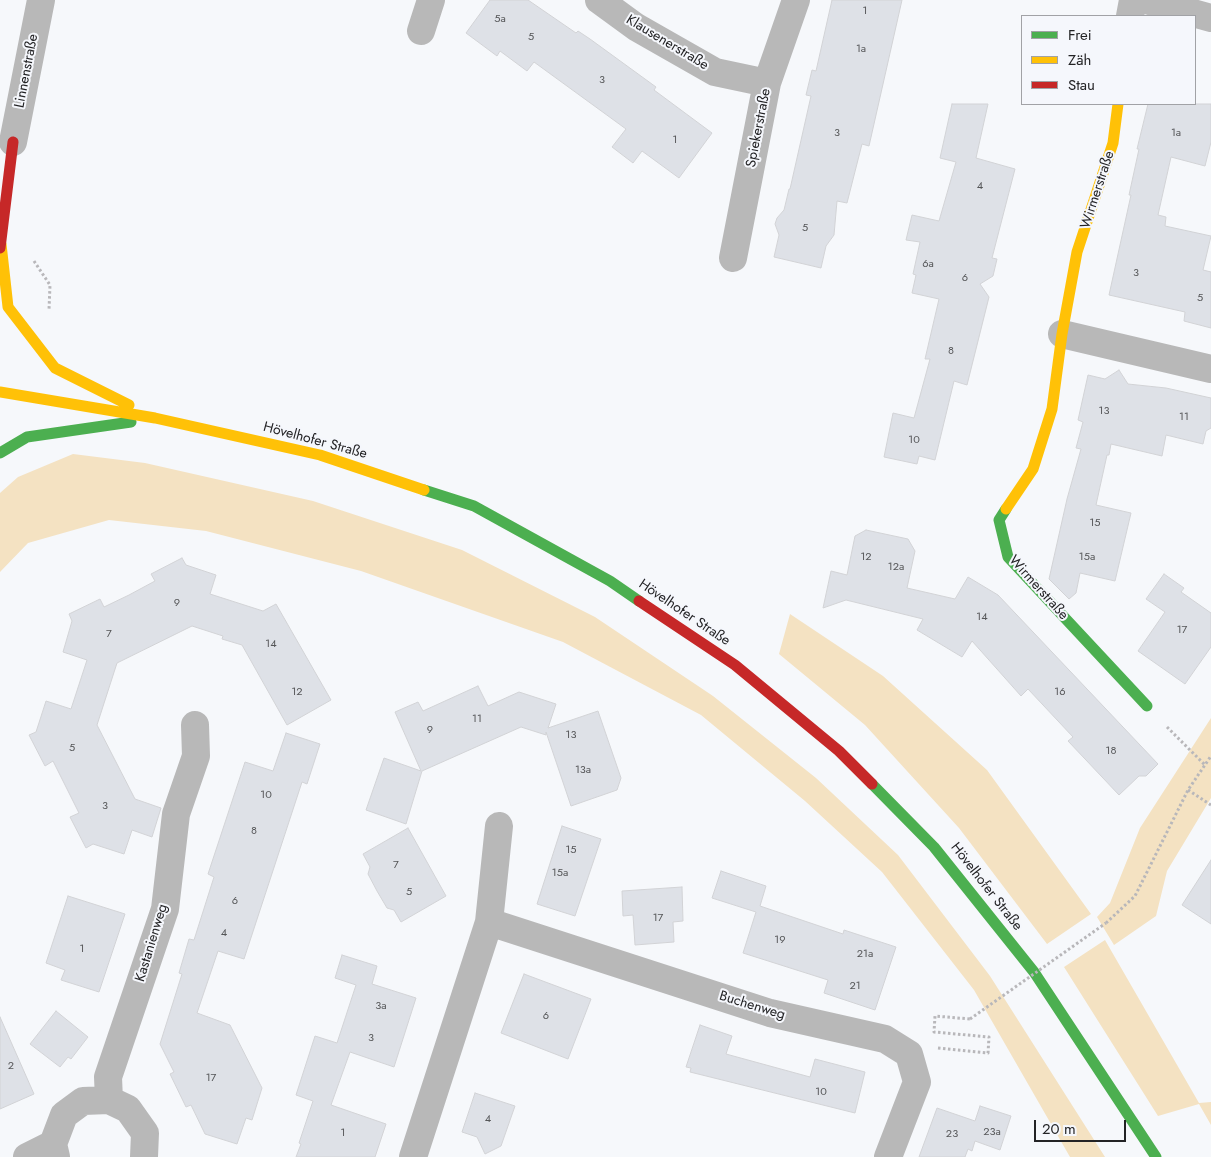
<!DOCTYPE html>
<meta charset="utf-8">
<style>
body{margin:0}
#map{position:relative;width:1211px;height:1157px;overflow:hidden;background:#f6f8fb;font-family:Jost,sans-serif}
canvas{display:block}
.legend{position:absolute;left:1021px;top:15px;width:175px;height:90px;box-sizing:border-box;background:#f5f7fc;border:1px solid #a1a2a6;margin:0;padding:6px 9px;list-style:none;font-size:15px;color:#232325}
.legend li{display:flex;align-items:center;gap:10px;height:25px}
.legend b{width:25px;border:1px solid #a1a2a6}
.scale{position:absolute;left:1034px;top:1120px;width:92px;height:22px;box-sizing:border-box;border:2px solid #232325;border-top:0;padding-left:6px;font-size:15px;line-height:18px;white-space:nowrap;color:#232325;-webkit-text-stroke:4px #f5f7fc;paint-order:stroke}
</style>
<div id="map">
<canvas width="1211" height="1157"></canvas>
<ul class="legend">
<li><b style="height:6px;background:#4caf50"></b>Frei</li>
<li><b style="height:6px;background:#ffc107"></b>Zäh</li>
<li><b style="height:6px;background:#c62828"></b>Stau</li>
</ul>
<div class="scale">20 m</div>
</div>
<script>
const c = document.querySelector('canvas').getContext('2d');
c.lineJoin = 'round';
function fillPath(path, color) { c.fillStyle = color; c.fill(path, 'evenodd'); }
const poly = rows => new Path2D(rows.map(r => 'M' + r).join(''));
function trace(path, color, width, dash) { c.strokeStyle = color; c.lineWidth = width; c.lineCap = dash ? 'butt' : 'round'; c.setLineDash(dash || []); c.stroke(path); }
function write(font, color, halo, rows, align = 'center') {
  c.font = font + ' Jost,sans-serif'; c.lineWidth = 4; c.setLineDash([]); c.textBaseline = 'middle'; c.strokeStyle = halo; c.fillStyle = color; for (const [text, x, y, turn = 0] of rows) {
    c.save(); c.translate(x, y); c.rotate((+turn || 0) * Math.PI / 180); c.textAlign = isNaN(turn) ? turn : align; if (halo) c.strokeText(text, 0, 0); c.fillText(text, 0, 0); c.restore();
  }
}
const green = poly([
 [73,454,145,463,313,501,462,550,595,617,713,696,816,778,898,855,990,976,1105,1157,1070,1157,974,990,882,872,805,801,701,715,563,642,361,571,206,531,109,520,28,543,0,572,0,493,18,477],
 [790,614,883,676,987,770,1091,914,1047,944,959,828,865,725,779,654],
 [1211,718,1211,798,1167,871,1156,916,1114,945,1097,917,1110,903,1140,828],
 [1105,940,1199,1103,1211,1102,1211,1125,1199,1104,1158,1116,1064,967]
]);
const building = poly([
 [490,0,528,0,576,33,578,31,590,39,656,87,654,90,712,133,679,178,642,151,633,163,612,147,626,129,534,62,527,71,500,51,497,56,466,33,490,0],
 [832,0,902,0,869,146,862,144,847,203,837,201,834,235,826,246,821,268,774,257,779,235,775,224,777,218,784,210,789,189,790,189,811,96,806,95,812,70,816,71,832,0],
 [952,104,988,104,976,158,1015,169,992,258,997,259,993,276,980,284,989,297,967,385,954,381,935,460,919,456,917,464,884,457,893,413,914,418,930,359,925,359,939,299,912,293,916,275,913,274,920,242,906,240,912,215,939,221,956,162,940,158,952,104],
 [1148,104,1211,104,1211,142,1205,166,1171,157,1158,215,1166,217,1165,226,1211,236,1203,270,1211,272,1211,328,1184,321,1185,312,1109,295,1131,195,1129,195,1139,149,1137,149,1148,104],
 [1119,370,1128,384,1166,388,1211,398,1211,428,1206,431,1203,444,1166,435,1162,456,1111,444,1109,455,1107,455,1096,505,1131,513,1115,581,1080,573,1076,593,1069,599,1049,579,1067,499,1081,449,1076,448,1083,422,1078,420,1088,375,1105,379,1119,370],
 [866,530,908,539,915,551,907,588,955,599,968,577,998,595,1158,764,1146,776,1139,776,1119,795,1068,741,1073,737,1028,689,1021,696,972,641,962,657,917,630,923,619,846,600,823,608,831,571,847,575,855,536,866,530],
 [182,558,186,565,216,575,210,594,263,611,276,604,331,700,287,725,242,645,222,639,223,636,192,626,117,663,97,725,135,799,161,808,152,837,132,830,124,854,93,844,86,848,70,817,79,813,53,761,45,766,29,735,36,732,46,701,71,709,87,660,63,652,72,621,69,614,100,599,104,607,129,595,155,581,151,574,182,558],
 [1164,574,1184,588,1181,592,1211,613,1211,647,1185,684,1138,651,1165,612,1146,599,1164,574],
 [478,686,488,706,519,692,556,704,548,728,598,711,621,778,617,790,571,806,546,732,546,735,521,727,422,771,406,824,366,810,384,758,421,771,395,712,418,702,423,711,478,686],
 [286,733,320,744,307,784,302,782,244,959,218,951,197,1013,230,1025,262,1088,252,1120,246,1118,237,1144,205,1134,191,1105,186,1107,170,1074,174,1072,160,1044,182,974,179,973,189,939,194,940,214,877,208,874,245,762,273,771,286,733],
 [562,826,601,839,575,916,537,904,562,826],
 [408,828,446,896,401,922,394,910,387,908,377,891,368,874,370,867,363,854,408,828],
 [1211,860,1211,924,1182,905,1211,860],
 [721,871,766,886,760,906,843,934,844,930,896,947,875,1010,824,993,828,980,743,953,756,912,712,898,721,871],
 [682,887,683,921,673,922,674,942,635,945,633,915,623,916,622,891,682,887],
 [68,896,125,914,99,992,61,980,65,970,46,963,68,896],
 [342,955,377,966,372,984,416,998,394,1067,350,1052,331,1105,386,1124,375,1157,296,1157,301,1144,299,1143,313,1101,296,1095,315,1036,337,1043,356,985,335,978,342,955],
 [524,974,591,999,568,1059,501,1033,524,974],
 [56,1011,88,1037,71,1059,68,1057,60,1067,30,1044,56,1011],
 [0,1017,34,1094,0,1109,0,1017],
 [700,1025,732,1036,726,1054,810,1077,815,1059,865,1072,855,1113,690,1072,691,1068,686,1067,700,1025],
 [475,1093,515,1106,501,1146,485,1154,477,1137,462,1132,475,1093],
 [980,1106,1011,1116,1000,1150,975,1141,972,1151,968,1149,965,1157,919,1157,937,1108,975,1121,980,1106]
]);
const path = poly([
 [34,261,50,285,49,310],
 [1167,727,1205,765],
 [1188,790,1211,805],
 [1106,923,1135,896,1188,790,1211,756],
 [938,1048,988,1053,989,1037,934,1032,935,1016,970,1019]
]);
const street = poly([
 [599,0,636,27,715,72,767,83],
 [1146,0,1211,18],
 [1130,16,1133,0],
 [421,31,431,0],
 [13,142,41,0],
 [733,258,767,83,796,0],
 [1062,334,1211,369],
 [489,922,770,1013,885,1039,909,1054,917,1082,888,1157],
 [109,1100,108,1077,165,909,176,814,196,756,195,725],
 [27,1157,53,1144],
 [56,1157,53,1144,64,1115,83,1101,109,1100,128,1109,145,1133,144,1157],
 [413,1157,489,922,499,826]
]);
const fast = poly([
 [0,453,27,437,131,422],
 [424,490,474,506,610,581,639,601],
 [1006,509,999,520,1008,557,1147,706],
 [872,784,934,847,1034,972,1156,1157]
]);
const slow = poly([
 [1,244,8,307,55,368,129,405],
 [0,392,155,418,320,455,424,490],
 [1006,509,1033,469,1052,409,1062,334,1077,252,1113,143,1118,104]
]);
const jam = poly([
 [0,248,13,142],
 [639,601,735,665,839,751,872,784]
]);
const pathBridge = poly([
 [970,1019,1106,923]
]);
const numberNames = [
 ["1",865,11],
 ["5a",500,19],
 ["5",531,37],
 ["1a",861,49],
 ["3",602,80],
 ["3",837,133],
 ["1a",1176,133],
 ["1",675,140],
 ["4",980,186],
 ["5",805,228],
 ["6a",928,264],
 ["3",1136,273],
 ["6",965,278],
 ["5",1200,298],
 ["8",951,351],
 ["13",1104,411],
 ["11",1184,417],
 ["10",914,440],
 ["15",1095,523],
 ["12",866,557],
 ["15a",1087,557],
 ["12a",896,567],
 ["9",177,603],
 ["14",982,617],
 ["17",1182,630],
 ["7",109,634],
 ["14",271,644],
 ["12",297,692],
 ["16",1060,692],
 ["11",477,719],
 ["9",430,730],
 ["13",571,735],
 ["5",72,748],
 ["18",1111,751],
 ["13a",583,770],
 ["10",266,795],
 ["3",105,806],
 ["8",254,831],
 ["15",571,850],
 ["7",396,865],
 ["15a",560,873],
 ["5",409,892],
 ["6",235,901],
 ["17",658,918],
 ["4",224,933],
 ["19",780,940],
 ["1",82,949],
 ["21a",865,954],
 ["21",855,986],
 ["3a",381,1006],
 ["6",546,1016],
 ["3",371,1038],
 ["2",11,1066],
 ["17",211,1078],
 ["10",821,1092],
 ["4",488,1119],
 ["23a",992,1132],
 ["1",343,1133],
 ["23",952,1134]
];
const streetNames = [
 ["Klausenerstraße",667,43,31],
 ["Linnenstraße",27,71,-79],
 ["Spiekerstraße",759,128,-79],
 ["Wirmerstraße",1098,190,-72],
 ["Hövelhofer Straße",315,441,15],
 ["Wirmerstraße",1038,588,48],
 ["Hövelhofer Straße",684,613,34],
 ["Hövelhofer Straße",986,887,52],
 ["Kastanienweg",152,943,-73],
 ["Buchenweg",752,1006,17]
];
fillPath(green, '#f4e2c2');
fillPath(building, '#dee1e7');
trace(building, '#d2d3d6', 1);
trace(path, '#b8b7ba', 3, [2.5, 2.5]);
trace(street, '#b8b8b8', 28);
trace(fast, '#4caf50', 11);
trace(slow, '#ffc107', 11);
trace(jam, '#c62828', 11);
trace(pathBridge, '#b8b7ba', 3, [2.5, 2.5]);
write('11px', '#555658', null, numberNames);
write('14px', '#232325', '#f5f7fc', streetNames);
</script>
